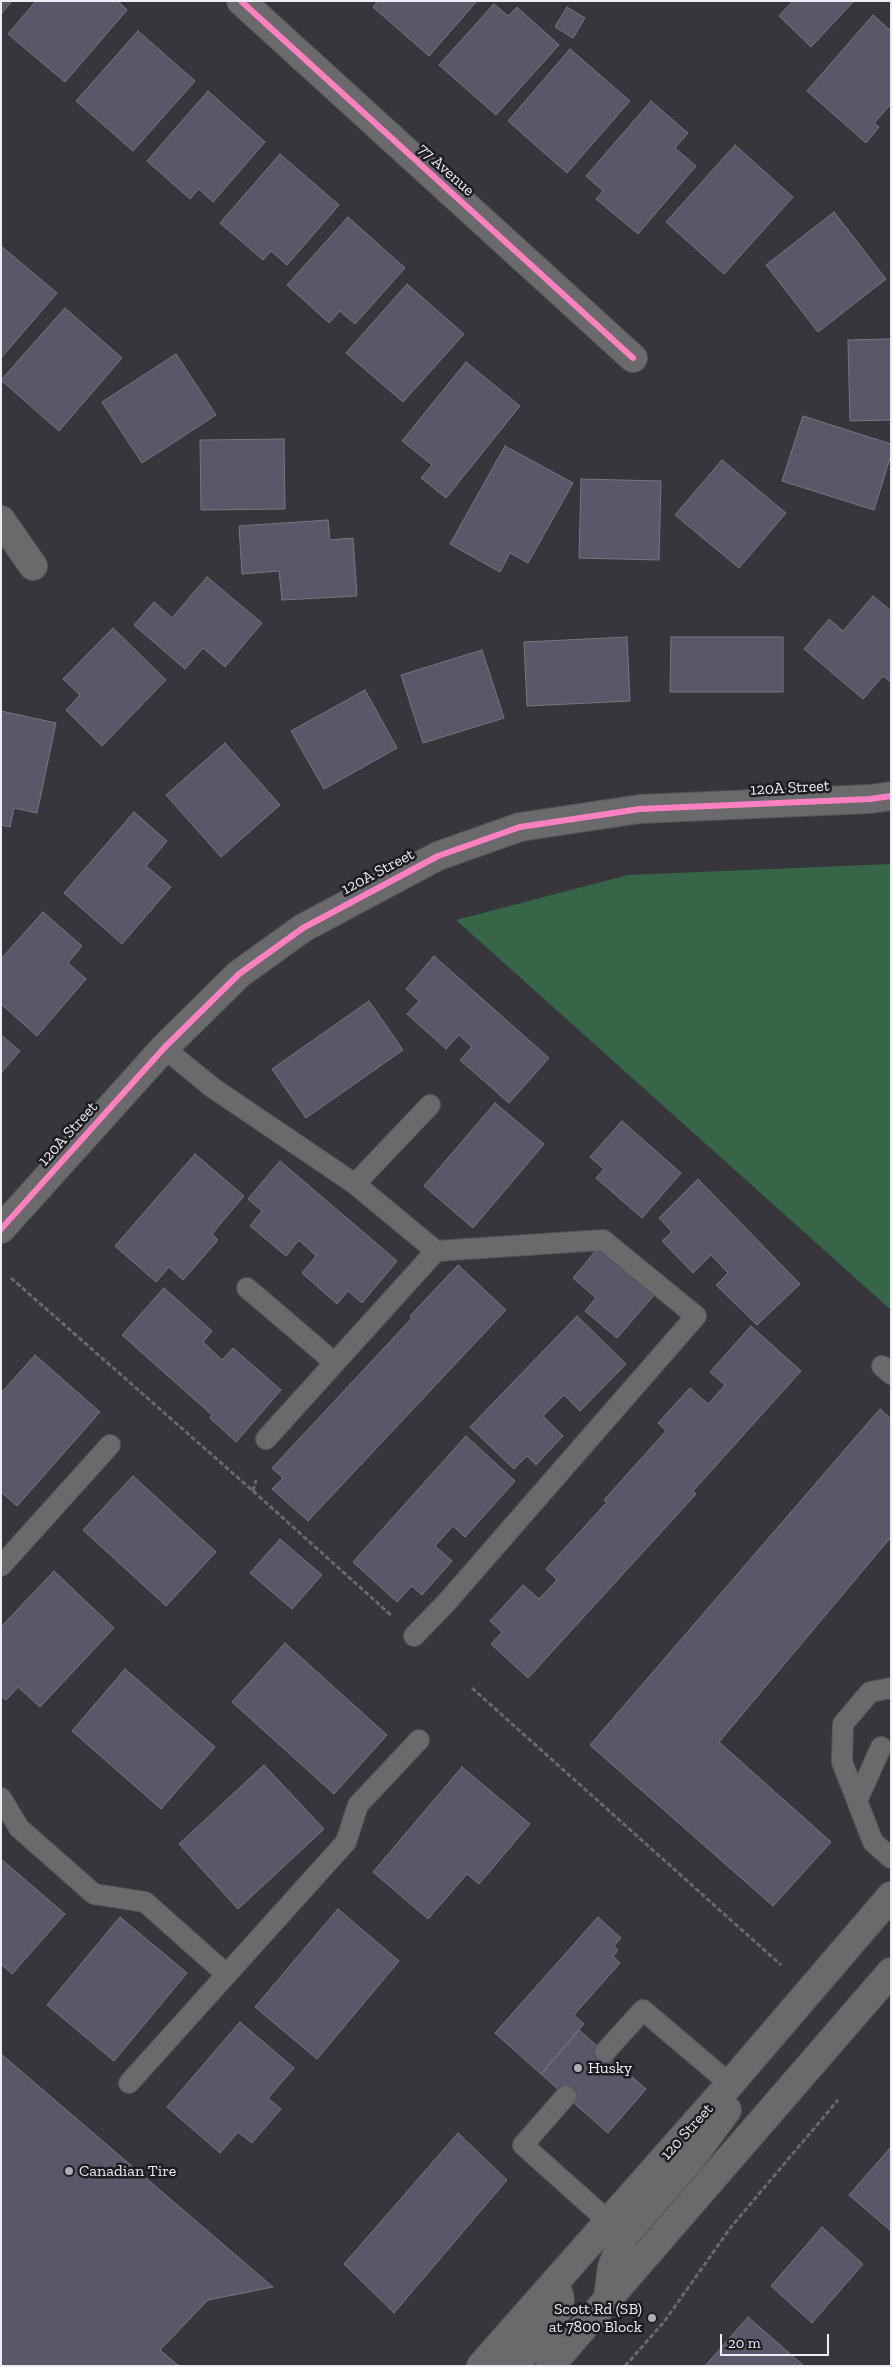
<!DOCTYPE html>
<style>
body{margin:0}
#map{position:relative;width:892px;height:2367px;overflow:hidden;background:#37363c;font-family:"Zilla Slab",serif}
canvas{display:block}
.frame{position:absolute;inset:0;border:2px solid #eeedf3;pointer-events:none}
.scale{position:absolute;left:720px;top:2334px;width:109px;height:22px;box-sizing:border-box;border:2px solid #eeedf3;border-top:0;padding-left:6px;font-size:15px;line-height:18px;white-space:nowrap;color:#eeedf3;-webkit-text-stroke:4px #1d1c21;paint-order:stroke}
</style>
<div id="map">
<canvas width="892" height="2367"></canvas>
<div class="frame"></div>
<div class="scale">20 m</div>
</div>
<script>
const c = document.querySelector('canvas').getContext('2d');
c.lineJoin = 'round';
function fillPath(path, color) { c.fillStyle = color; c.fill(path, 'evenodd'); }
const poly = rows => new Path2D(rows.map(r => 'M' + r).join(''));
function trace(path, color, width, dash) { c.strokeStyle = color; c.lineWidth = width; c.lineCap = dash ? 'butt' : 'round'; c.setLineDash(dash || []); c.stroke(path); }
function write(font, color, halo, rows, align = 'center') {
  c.font = font + ' "Zilla Slab",serif'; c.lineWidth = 5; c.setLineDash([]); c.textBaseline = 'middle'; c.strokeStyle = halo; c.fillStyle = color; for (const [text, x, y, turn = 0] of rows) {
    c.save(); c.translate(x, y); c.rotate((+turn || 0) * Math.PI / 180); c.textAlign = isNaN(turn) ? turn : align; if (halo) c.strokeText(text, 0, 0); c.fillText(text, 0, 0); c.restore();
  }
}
const green = poly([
 [891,864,891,1310,456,920,628,875]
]);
const building = poly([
 [1,1,12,1,1,14,1,1],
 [36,1,118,1,127,10,65,82,8,34,36,1],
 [378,1,477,1,429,56,373,7,378,1],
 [854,1,811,47,779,16,793,1,854,1],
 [494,4,508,16,517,7,559,45,496,115,439,65,494,4],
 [567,7,585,18,573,38,555,27,567,7],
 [873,15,891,31,891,104,874,123,879,127,866,143,807,91,873,15],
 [138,31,195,81,133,151,76,101,138,31],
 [570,49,630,101,567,173,508,121,570,49],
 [208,91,265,142,213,202,199,189,190,199,147,161,208,91],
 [651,101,688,133,675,148,696,166,638,234,596,199,603,191,586,176,651,101],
 [735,145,793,197,724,274,666,222,735,145],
 [280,154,339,205,287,265,271,251,263,260,220,223,280,154],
 [834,212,886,279,818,332,766,265,834,212],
 [348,217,405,268,355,324,340,311,329,323,287,285,348,217],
 [1,246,57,293,1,358,1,246],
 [407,284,464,334,403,402,346,353,407,284],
 [65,308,122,358,59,431,1,380,65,308],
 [891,339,891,420,850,421,848,340,891,339],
 [176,354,216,415,142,463,102,402,176,354],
 [466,362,520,406,446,498,421,478,432,465,402,441,466,362],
 [803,416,891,444,891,455,874,510,782,481,803,416],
 [284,439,285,509,201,510,200,440,284,439],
 [505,446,573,483,528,563,510,553,500,572,450,544,505,446],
 [722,460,786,513,739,568,675,515,722,460],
 [581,479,661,481,659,560,579,558,581,479],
 [328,520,330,540,353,538,357,596,282,600,279,571,242,574,239,526,328,520],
 [207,577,262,623,225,667,203,648,185,669,134,625,154,602,172,618,207,577],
 [873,596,891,611,891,682,883,676,863,699,804,649,829,619,843,631,873,596],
 [113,628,166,680,102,746,66,710,80,695,63,679,113,628],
 [627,637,630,701,527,706,524,642,627,637],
 [671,637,783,637,783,692,670,692,671,637],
 [482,650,504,718,423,743,401,675,482,650],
 [365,690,397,748,324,789,291,731,365,690],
 [1,711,56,723,37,813,14,808,10,827,1,825,1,711],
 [225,743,280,805,221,857,166,795,225,743],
 [134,812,167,841,146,866,171,887,122,944,64,893,134,812],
 [43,912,82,946,68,963,86,979,37,1036,1,1004,1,959,43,912],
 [434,956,549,1058,509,1103,460,1060,472,1047,459,1035,446,1049,407,1014,419,1001,406,989,434,956],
 [369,1001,403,1050,306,1118,272,1069,369,1001],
 [1,1035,20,1051,1,1073,1,1035],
 [495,1103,544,1144,473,1228,424,1186,495,1103],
 [622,1121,681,1173,642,1218,596,1178,604,1169,590,1157,622,1121],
 [195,1154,244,1196,212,1234,218,1240,183,1280,169,1267,156,1282,115,1246,195,1154],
 [280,1161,397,1261,362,1303,348,1291,337,1304,302,1273,316,1256,299,1240,286,1256,250,1226,262,1211,248,1199,280,1161],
 [698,1179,800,1284,757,1325,716,1285,728,1273,711,1255,693,1273,662,1241,672,1232,659,1218,698,1179],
 [599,1247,655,1294,617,1338,585,1311,596,1298,573,1278,599,1247],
 [458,1265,506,1310,308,1521,272,1489,283,1478,272,1468,412,1318,410,1316,458,1265],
 [164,1288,212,1331,203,1342,222,1360,233,1348,281,1390,236,1442,210,1418,212,1415,122,1335,164,1288],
 [577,1316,626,1364,580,1411,564,1395,543,1416,563,1436,536,1465,527,1456,514,1469,470,1427,577,1316],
 [751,1326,801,1371,693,1491,696,1494,528,1678,491,1644,502,1632,490,1621,523,1585,539,1599,557,1580,546,1569,607,1502,604,1500,666,1431,658,1423,690,1388,708,1404,725,1385,710,1372,751,1326],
 [35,1355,100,1412,17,1506,1,1492,1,1393,35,1355],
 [880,1409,891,1419,891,1537,719,1742,831,1842,773,1906,590,1745,880,1409],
 [466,1436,515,1481,465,1537,453,1526,435,1546,452,1561,422,1595,412,1586,397,1602,353,1562,466,1436],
 [133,1476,216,1552,166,1606,83,1530,133,1476],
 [280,1539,322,1575,292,1609,250,1573,280,1539],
 [54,1571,114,1628,40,1707,18,1687,6,1700,1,1696,1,1627,54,1571],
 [285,1643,387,1735,334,1794,232,1702,285,1643],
 [125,1669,215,1747,161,1809,72,1731,125,1669],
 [264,1765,324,1829,238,1909,179,1844,264,1765],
 [462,1767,530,1824,479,1884,467,1874,428,1919,373,1872,462,1767],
 [1,1859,65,1914,12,1974,1,1964,1,1859],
 [338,1909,399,1961,317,2059,255,2007,338,1909],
 [120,1917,187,1973,114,2061,47,2005,120,1917],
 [598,1917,621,1938,614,1946,618,1950,613,1956,620,1963,574,2015,584,2024,541,2074,495,2033,598,1917],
 [240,2022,294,2068,268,2098,281,2109,252,2143,238,2132,220,2153,167,2107,240,2022],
 [579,2030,646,2089,608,2133,541,2074,579,2030],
 [1,2054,273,2287,208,2300,160,2350,179,2366,1,2366,1,2054],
 [458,2133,507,2180,394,2313,344,2264,458,2133],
 [891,2147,891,2231,849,2195,891,2147],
 [822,2227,863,2264,812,2323,771,2286,822,2227],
 [748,2317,804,2366,705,2366,748,2317]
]);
const path = poly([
 [11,1278,253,1491,392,1616],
 [253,1491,256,1480],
 [472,1688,781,1965],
 [625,2366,664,2322,731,2227,838,2100]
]);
const service = poly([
 [164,1048,213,1088,355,1184,436,1251,603,1240,696,1316,446,1603,414,1636],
 [355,1184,430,1105],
 [247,1288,335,1363],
 [882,1366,891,1374],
 [266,1439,436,1251],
 [1,1566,110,1445],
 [891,1688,870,1692,843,1724,842,1762,873,1842,891,1858],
 [1,1798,19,1828,94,1894,145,1902,226,1974],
 [857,1801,881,1747],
 [605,2052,643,2010,730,2084],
 [129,2083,346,1842,358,1805,419,1740],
 [566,2096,523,2145,608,2221]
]);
const minor = poly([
 [241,1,633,358],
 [1,520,33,566],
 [1,1229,164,1048,239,974,303,928,438,856,520,827,640,809,870,799,891,796]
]);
const secondary = poly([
 [608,2298,612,2267,624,2236,691,2159,727,2110],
 [481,2366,730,2084,891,1896],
 [514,2366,542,2333,557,2311,560,2299,555,2282],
 [550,2366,891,1972]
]);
const cycleway = poly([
 [241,1,633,358],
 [1,1229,164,1048,239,974,303,928,438,856,520,827,640,809,870,799,891,796]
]);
const markers = [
 [578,2068,5,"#aeadb3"],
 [69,2171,5,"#aeadb3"],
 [652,2318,5,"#aeadb3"]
];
const streetNames = [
 ["77 Avenue",446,170,42],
 ["120A Street",790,788,-3],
 ["120A Street",378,872,-28],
 ["120A Street",68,1134,-48],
 ["120 Street",687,2132,-48]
];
const poiNames = [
 ["Husky",588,2068],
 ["Canadian Tire",79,2171],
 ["Scott Rd (SB)",642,2309,"right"],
 ["at 7800 Block",642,2327,"right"]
];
fillPath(green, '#366547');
fillPath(building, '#5b5769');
trace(building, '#77767b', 1);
trace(service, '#555459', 22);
trace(minor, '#555459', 30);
trace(secondary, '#555459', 30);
trace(path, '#69686c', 3, [5, 2.5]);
trace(service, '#6a6a6d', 20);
trace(minor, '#6a6a6d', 28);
trace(secondary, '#6a6a6d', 28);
trace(cycleway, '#ff80c0', 6);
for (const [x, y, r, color] of markers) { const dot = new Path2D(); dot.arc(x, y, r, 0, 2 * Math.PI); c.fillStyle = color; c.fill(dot); trace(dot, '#1d1c21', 2); }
write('16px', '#eeedf3', '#1d1c21', streetNames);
write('16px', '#eeedf3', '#1d1c21', poiNames, 'left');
</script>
